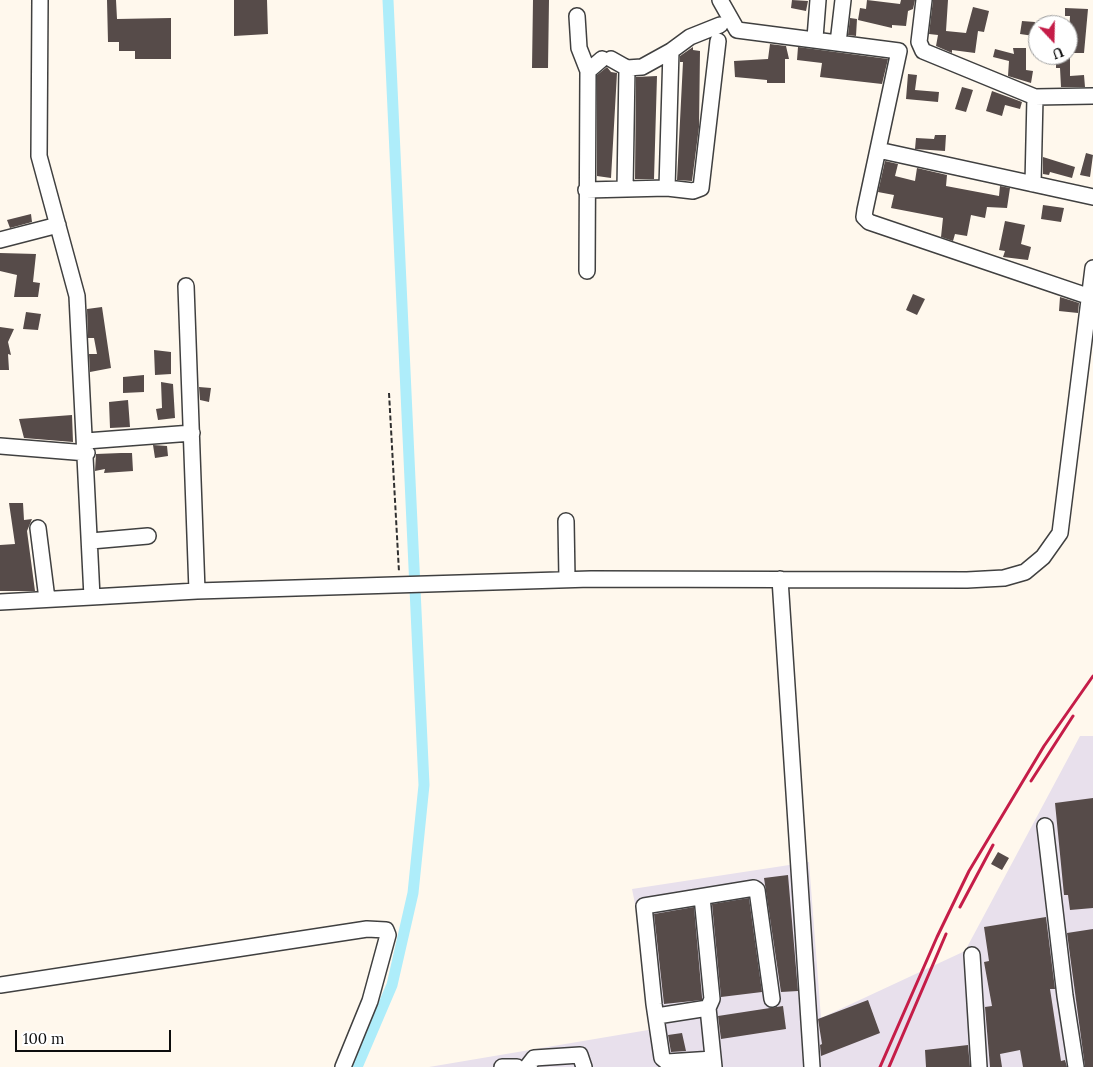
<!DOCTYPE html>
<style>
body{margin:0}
#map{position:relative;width:1093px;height:1067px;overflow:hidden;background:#fff8ed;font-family:Lora,serif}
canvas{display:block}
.north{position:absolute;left:1028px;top:15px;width:50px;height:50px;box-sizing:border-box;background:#fff;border:1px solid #9e9e9e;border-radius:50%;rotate:159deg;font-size:14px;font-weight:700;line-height:20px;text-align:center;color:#0d0d0d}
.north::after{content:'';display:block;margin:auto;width:18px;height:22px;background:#c51d48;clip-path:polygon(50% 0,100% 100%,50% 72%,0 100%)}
.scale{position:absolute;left:15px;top:1030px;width:156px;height:22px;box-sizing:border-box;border:2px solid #0d0d0d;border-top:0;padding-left:6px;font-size:15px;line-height:18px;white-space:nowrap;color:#0d0d0d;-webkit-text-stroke:4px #fff;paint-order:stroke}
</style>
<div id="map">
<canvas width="1093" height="1067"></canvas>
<div class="north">U</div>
<div class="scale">100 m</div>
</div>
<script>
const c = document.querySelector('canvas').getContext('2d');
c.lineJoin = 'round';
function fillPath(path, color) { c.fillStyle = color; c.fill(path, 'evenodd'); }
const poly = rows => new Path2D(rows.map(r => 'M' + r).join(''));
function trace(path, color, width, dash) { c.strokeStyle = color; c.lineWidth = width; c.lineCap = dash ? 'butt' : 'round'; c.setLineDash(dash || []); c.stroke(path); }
const industrial = poly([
 [1080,736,1093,736,1093,1067,429,1067,660,1028,632,889,809,862,821,1018,965,951]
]);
const canal = poly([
 [357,1067,392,985,413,893,424,785,388,0]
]);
const building = poly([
 [107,0,116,0,117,19,171,18,171,59,135,59,135,51,119,51,119,42,108,42],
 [234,0,267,0,268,34,234,36],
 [533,0,549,0,548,68,532,68],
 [792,0,808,1,806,11,791,8],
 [867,0,900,4,901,0,915,0,913,9,908,11,906,26,892,25,892,28,858,20,860,8,866,9],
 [933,0,948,0,946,31,966,33,973,7,989,11,984,32,978,31,975,53,952,50,952,53,936,46,938,35,929,34],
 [1065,8,1088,9,1084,53,1068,53,1070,16,1065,16],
 [850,18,857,19,856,36,848,35],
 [1022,21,1035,22,1034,36,1020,34],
 [770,44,786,46,789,59,785,59,785,83,767,83,767,80,735,77,734,61,768,59],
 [693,47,693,50,700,51,699,127,692,181,677,180,683,62,680,62,680,56],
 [798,47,888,59,882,84,820,77,822,63,797,60],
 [1013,48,1026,48,1026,70,1033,71,1031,83,1008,76,1009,61,993,57,995,49,1014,54],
 [1056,57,1070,57,1070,76,1084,75,1085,87,1061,87,1060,68,1056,68],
 [607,67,611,72,617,73,611,178,597,176,597,75],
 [908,74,917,75,915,90,939,92,938,102,906,99],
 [657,76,654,179,635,179,636,77],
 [962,87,973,90,966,112,955,109],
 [992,91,1022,102,1020,109,1005,105,1002,116,986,111],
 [935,135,946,135,945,151,915,149,916,138,934,139],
 [1086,153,1093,155,1090,177,1080,175],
 [1043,157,1075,167,1072,178,1050,172,1049,175,1043,174],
 [885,161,898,164,895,176,915,181,917,168,947,175,946,186,999,196,1000,186,1010,188,1007,208,987,207,985,218,971,215,967,236,955,234,953,241,941,237,943,218,891,208,894,195,878,192],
 [1043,205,1064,208,1061,222,1041,219],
 [31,214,32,222,10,228,7,220],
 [1005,221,1025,225,1021,244,1031,247,1028,260,1003,257,1005,251,999,250],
 [0,253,36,254,33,282,40,283,38,297,14,297,17,275,0,271],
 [913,294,925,299,917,315,906,310],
 [1060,297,1079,303,1078,313,1059,311],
 [102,307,111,368,90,372,89,354,97,354,94,338,88,338,87,309],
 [26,312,41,314,38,330,23,329],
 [0,327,14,329,8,342,11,355,8,354,9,370,0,370],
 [154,350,171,352,171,374,155,375],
 [144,375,144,392,123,393,123,377],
 [161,382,173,384,175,418,158,420,156,409,162,408],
 [199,387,211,388,209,402,200,400],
 [128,400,130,427,110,428,109,402],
 [72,415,73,442,24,438,19,419],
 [153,445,167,446,168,456,155,458],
 [121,453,132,453,133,471,104,473,105,469,95,471,96,454],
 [9,503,23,503,24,520,32,519,27,531,35,591,0,591,0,545,15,544],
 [1093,798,1093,908,1070,910,1068,895,1064,895,1055,803],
 [998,852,1009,858,1002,870,991,864],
 [788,875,798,991,781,992,764,878],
 [749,898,762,992,721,997,712,904],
 [694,907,702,997,702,1000,664,1004,654,914],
 [1046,917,1055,989,1050,989,1061,1061,1065,1060,1067,1067,1023,1067,1020,1050,1000,1054,1002,1067,990,1067,985,1007,992,1006,984,962,989,961,984,927],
 [1093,929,1093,1067,1085,1067,1067,933],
 [868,1000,880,1033,821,1056,820,1045,822,1044,818,1019],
 [783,1006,786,1029,721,1039,718,1016],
 [682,1033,686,1051,671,1052,668,1035],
 [968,1045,970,1067,926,1067,925,1050]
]);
const path = poly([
 [389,393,399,572]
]);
const minor = poly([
 [720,0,737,30,899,51,865,210,864,217,869,222,1093,298],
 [924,0,919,42,923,51,1035,97,1093,96],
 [577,16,579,48,588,71],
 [815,38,818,0],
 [838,43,843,0],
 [611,59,627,68,642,67,671,51,690,37,720,25],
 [878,150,1093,197],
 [1033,184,1035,97],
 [667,188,671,51],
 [625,189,627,68],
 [586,190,667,188,693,191,701,188,718,41],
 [0,240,58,225],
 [587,271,588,71,602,59],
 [186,286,197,591],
 [86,441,192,433],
 [0,446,87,453],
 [566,521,567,579],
 [38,528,47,599],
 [91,541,148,536],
 [780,579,812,1067],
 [92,597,197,591,591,579,967,580,1004,578,1025,572,1043,557,1060,533,1093,268],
 [0,602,92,597,77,296,39,156,40,0],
 [1045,826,1065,996,1076,1067],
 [702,897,712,999,708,1008],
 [972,955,979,1067],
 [0,985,367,929,386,930,388,935,370,1001,343,1067],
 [657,1016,708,1008,714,1067],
 [713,1059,667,1062,662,1058,654,1004,644,906,754,888,757,890,772,999],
 [502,1067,517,1067],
 [527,1067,534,1058,580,1055,584,1067]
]);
const rail = poly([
 [1031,781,1073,716],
 [960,907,993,845],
 [880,1067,937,937,969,871,1044,746,1093,676],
 [889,1067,946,934]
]);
fillPath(industrial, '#e8e0ec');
trace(canal, '#aeedfa', 11);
fillPath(building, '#564b49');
trace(minor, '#404040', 18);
trace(path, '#2f2f2f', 2, [5, 2.5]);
trace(minor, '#fff', 15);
trace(rail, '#c51d48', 3);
</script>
